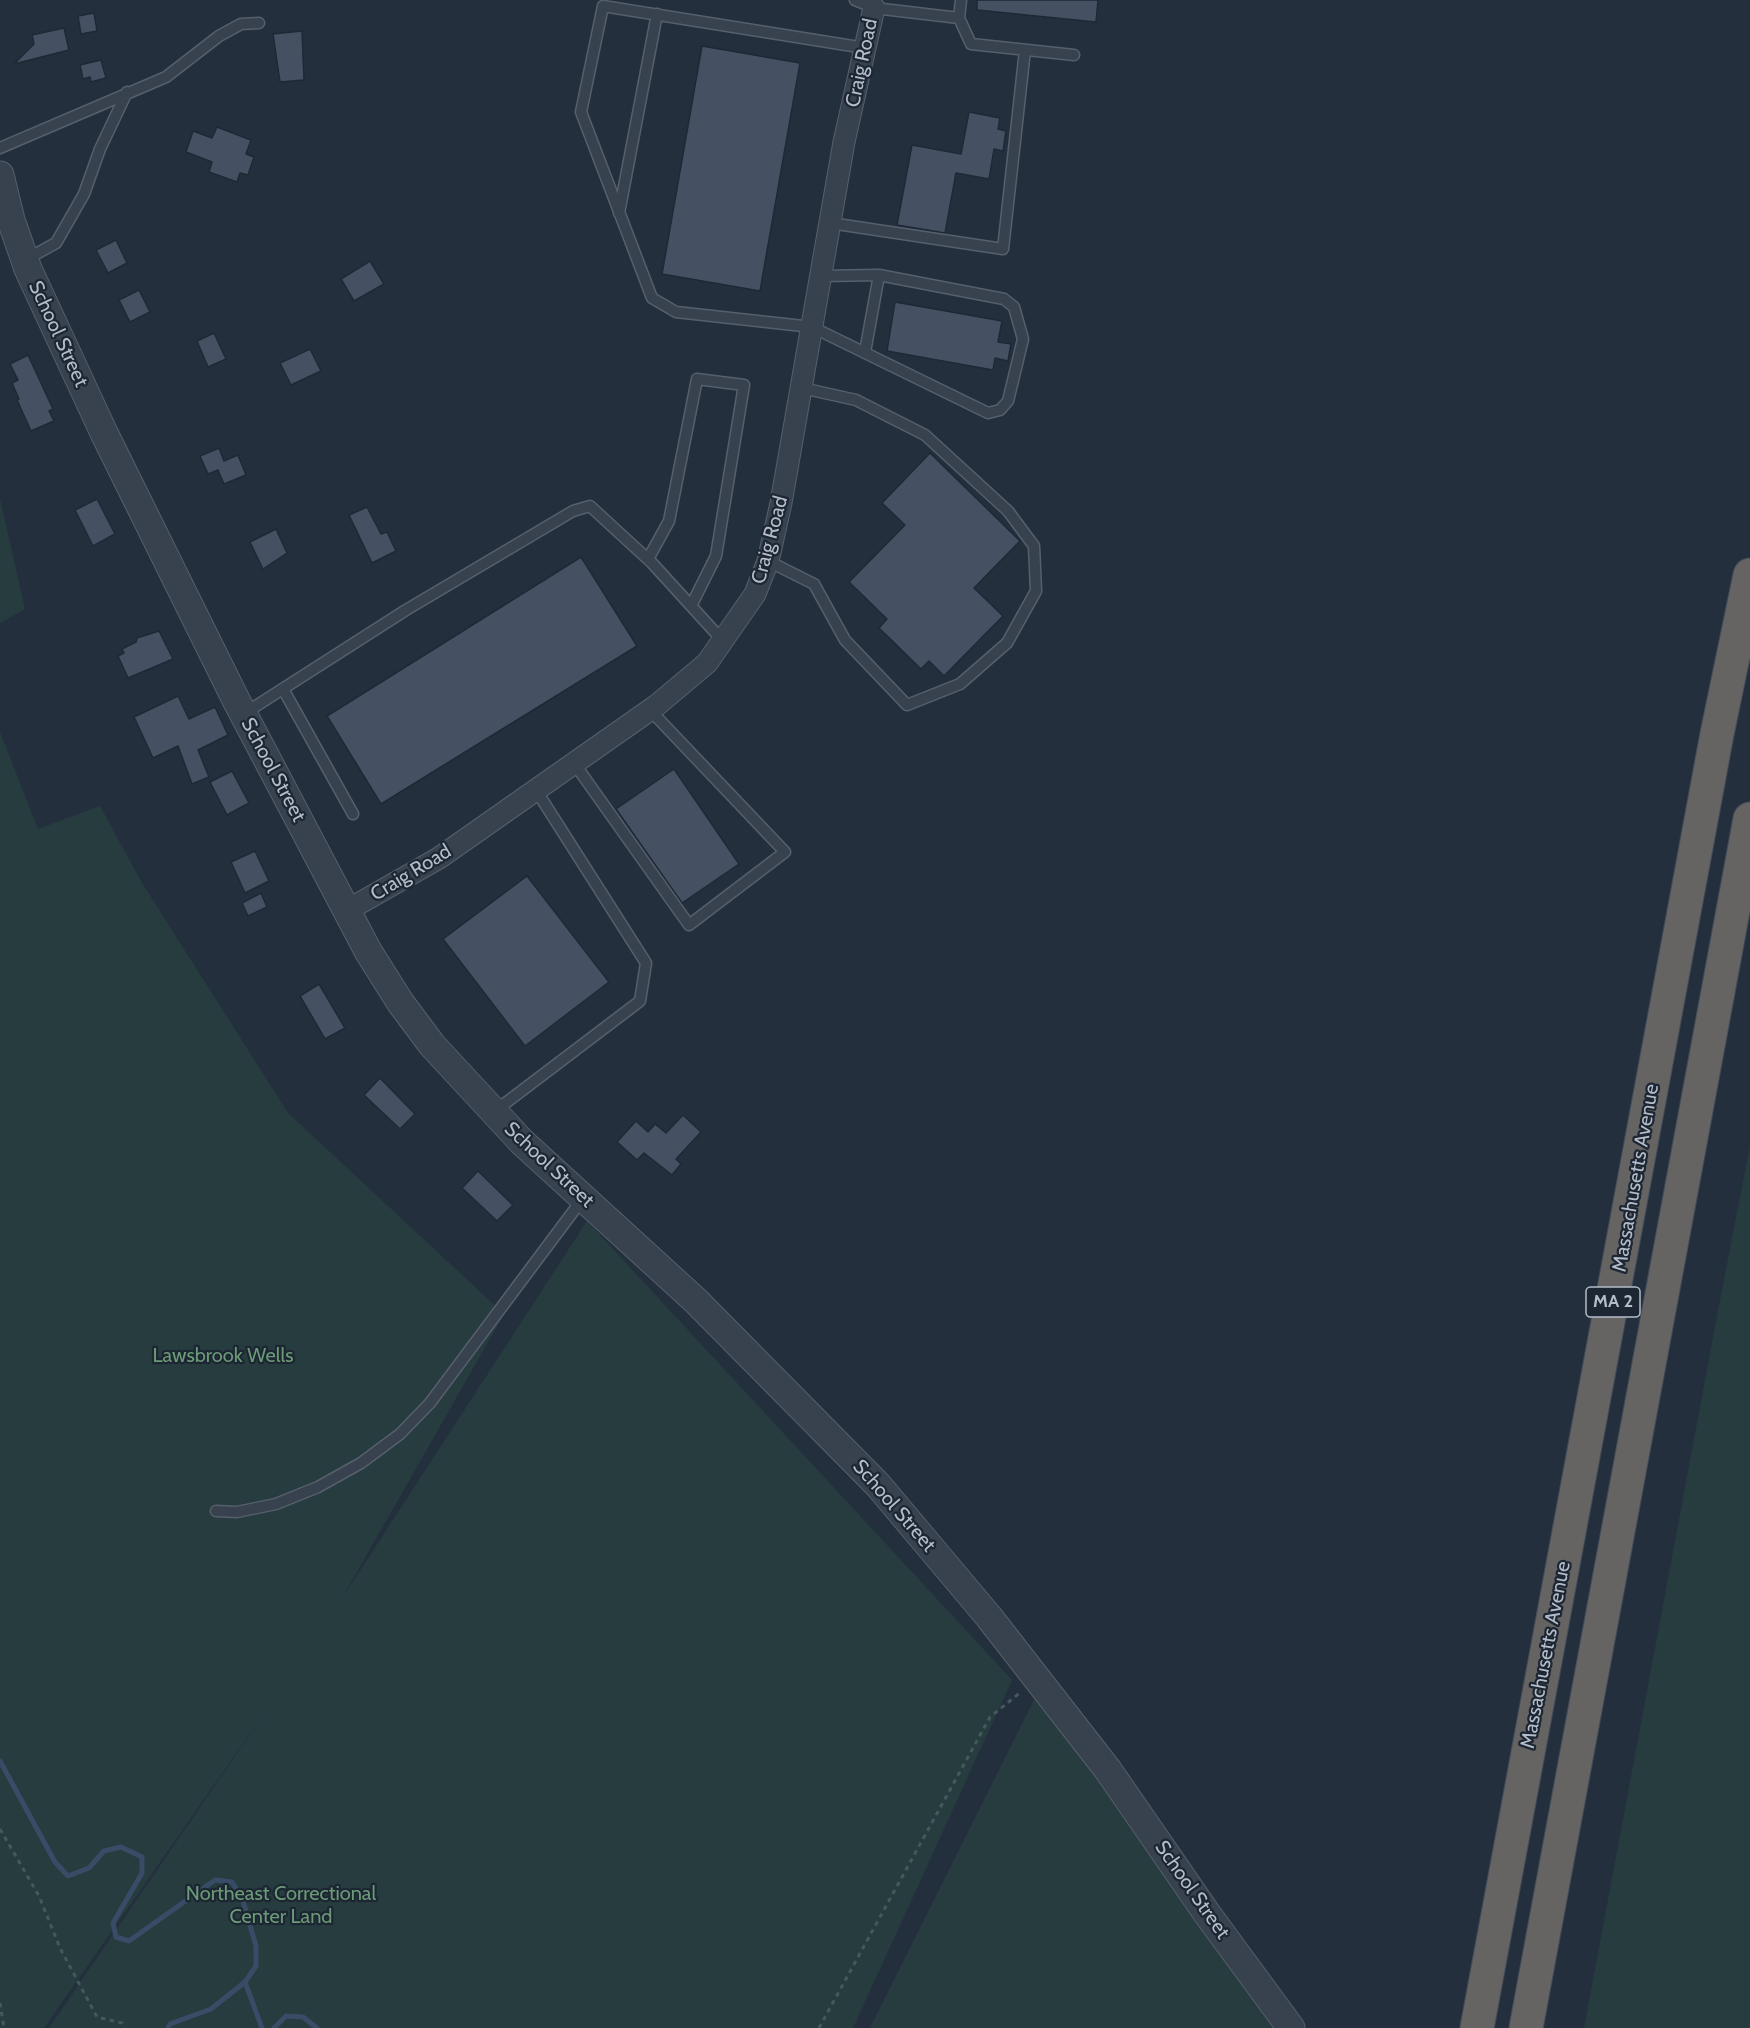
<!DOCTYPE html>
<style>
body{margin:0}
canvas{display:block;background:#242f3e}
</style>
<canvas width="1750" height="2028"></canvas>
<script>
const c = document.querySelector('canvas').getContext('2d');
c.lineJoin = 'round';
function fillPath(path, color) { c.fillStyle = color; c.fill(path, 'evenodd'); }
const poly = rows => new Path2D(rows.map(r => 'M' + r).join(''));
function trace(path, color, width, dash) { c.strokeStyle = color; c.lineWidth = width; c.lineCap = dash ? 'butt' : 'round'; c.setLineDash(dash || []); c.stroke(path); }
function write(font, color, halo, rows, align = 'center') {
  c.font = font + ' Cabin,sans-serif'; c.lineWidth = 4.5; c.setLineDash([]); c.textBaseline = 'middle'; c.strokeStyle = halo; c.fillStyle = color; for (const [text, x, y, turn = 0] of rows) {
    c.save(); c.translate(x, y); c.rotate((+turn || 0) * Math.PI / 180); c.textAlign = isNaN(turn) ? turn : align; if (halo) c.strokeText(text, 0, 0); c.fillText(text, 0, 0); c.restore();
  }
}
const green = poly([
 [0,499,25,609,0,623],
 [0,732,38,829,100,806,142,883,288,1113,504,1314,341,1600,587,1221,1012,1680,853,2028,49,2028,272,1702,44,2028,0,2028],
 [1750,1146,1750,2028,1584,2028,1721,1295],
 [1041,1686,1279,2028,870,2028]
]);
const stream = poly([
 [0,1761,55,1862,68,1876,89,1868,104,1851,121,1847,142,1857,142,1873,113,1923,116,1937,129,1941,215,1880,232,1882,242,1898,256,1946,256,1966,245,1982,211,2009,170,2024,168,2028],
 [245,1982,262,2028],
 [274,2028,286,2016,303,2017,317,2028]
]);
const building = poly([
 [977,0,1098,0,1096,22,977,10,977,0],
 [94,13,97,31,81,34,78,16,94,13],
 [64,28,69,50,14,64,34,44,32,35,64,28],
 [302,31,304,80,280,82,273,34,302,31],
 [702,46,800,63,760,291,662,274,702,46],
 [101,60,106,78,91,82,90,77,83,79,80,65,101,60],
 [969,112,1000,118,998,129,1006,131,1003,151,994,149,989,179,956,173,945,233,897,225,912,145,961,154,969,112],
 [217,127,251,140,246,154,254,157,248,175,240,173,237,182,209,172,212,162,186,152,193,131,212,138,217,127],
 [116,240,127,263,108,273,96,250,116,240],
 [370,261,384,284,354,301,341,279,370,261],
 [139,290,150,312,130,322,119,300,139,290],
 [895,302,1002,321,998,342,1011,344,1008,361,995,358,993,370,887,351,895,302],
 [214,333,226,359,208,367,197,341,214,333],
 [310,349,321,371,291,385,280,363,310,349],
 [28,355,53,409,49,411,54,421,31,431,17,400,19,399,12,383,18,380,10,364,28,355],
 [219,448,224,461,238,455,246,475,224,484,218,470,208,474,200,456,219,448],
 [930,453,1020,541,974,588,1003,616,944,676,929,661,921,669,879,628,887,619,849,582,905,525,882,503,930,453],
 [97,499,115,534,93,546,75,510,97,499],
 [367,507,381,534,387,532,396,551,372,563,349,515,367,507],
 [276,529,287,553,263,569,250,542,276,529],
 [581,557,637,646,381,804,327,716,581,557],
 [159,631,173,659,128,678,118,656,124,653,122,649,136,642,137,638,159,631],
 [178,696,189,719,215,707,228,735,198,750,209,777,192,784,178,746,153,758,134,717,178,696],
 [674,769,739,864,682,903,616,809,674,769],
 [232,771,249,803,227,815,210,782,232,771],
 [255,851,269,881,245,893,231,862,255,851],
 [527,876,609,982,525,1046,443,939,527,876],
 [261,893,267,907,248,916,242,903,261,893],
 [319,984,345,1028,325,1039,300,996,319,984],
 [380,1078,415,1114,400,1129,364,1095,380,1078],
 [683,1115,701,1132,676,1159,681,1164,672,1175,644,1153,637,1160,617,1142,636,1121,648,1132,655,1124,666,1133,683,1115],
 [478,1171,513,1205,497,1221,462,1188,478,1171]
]);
const path = poly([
 [0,1829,39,1896,60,1948,97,2017,122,2023,125,2028],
 [0,2003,4,2028],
 [819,2028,990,1717,1021,1692]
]);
const service = poly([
 [855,0,874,8,959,18,961,0],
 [959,18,971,44,1074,55],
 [0,148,166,77,219,36,241,24,259,23],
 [619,213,657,14],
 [830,223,1003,249,1025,50],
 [25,260,56,243,84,194,100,149,127,92],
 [822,276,879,275,1004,299,1014,307,1023,339,1008,401,1000,410,988,413,812,327,676,312,652,298,581,112,603,6,865,48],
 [865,352,879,275],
 [648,559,669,521,697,379,744,385,716,556,691,606],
 [768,561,814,584,845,640,907,705,960,684,1007,643,1036,591,1034,546,1008,511,925,435,856,400,802,388],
 [283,689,353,814],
 [245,713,406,610,573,511,590,506,652,563,723,641],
 [574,763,689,925,785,852,650,710],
 [495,1111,640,1001,646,963,536,790],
 [216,1511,237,1512,276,1504,318,1487,361,1463,400,1434,430,1403,584,1197]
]);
const minor = poly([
 [346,911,439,858,657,705,707,663,755,594,768,561,781,503,844,142,874,8]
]);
const tertiary = poly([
 [0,175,11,220,28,269,104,433,236,700,368,951,400,1002,432,1045,522,1142,696,1301,878,1485,989,1617,1108,1770,1208,1915,1291,2028]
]);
const trunk = poly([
 [1477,2028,1717,734,1750,575],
 [1526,2028,1750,819]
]);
const shields = [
 [1613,1302,54]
];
const shieldNames = [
 ["MA 2",1613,1302]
];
const streetNames = [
 ["Craig Road",862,63,-78],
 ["School Street",58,334,65],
 ["Craig Road",770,540,-75],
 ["School Street",273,770,62],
 ["Craig Road",411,873,-31],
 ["School Street",549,1165,43],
 ["Massachusetts Avenue",1636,1178,-80],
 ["School Street",894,1506,49],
 ["Massachusetts Avenue",1546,1655,-79],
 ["School Street",1192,1890,55]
];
const parkNames = [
 ["Lawsbrook Wells",223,1356],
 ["Northeast Correctional",281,1894],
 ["Center Land",281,1917]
];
fillPath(green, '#263c3f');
trace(stream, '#394c67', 5);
fillPath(building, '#455162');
trace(building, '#1f2835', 1.5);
trace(service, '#565f6c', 13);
trace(minor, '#565f6c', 23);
trace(tertiary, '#565f6c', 29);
trace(trunk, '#434c59', 35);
trace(path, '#44595c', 3, [4.5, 4.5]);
trace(service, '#38414e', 10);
trace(minor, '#38414e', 21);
trace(tertiary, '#38414e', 27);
trace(trunk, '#656462', 33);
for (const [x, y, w] of shields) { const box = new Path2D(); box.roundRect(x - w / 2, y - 15, w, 30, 4.5); c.fillStyle = '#1d2633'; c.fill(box); trace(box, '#b4bcc9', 1.5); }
write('bold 18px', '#b4bcc9', null, shieldNames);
write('20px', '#b4bcc9', '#1d2633', streetNames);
write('20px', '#6b9a76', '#1d2633', parkNames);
</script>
